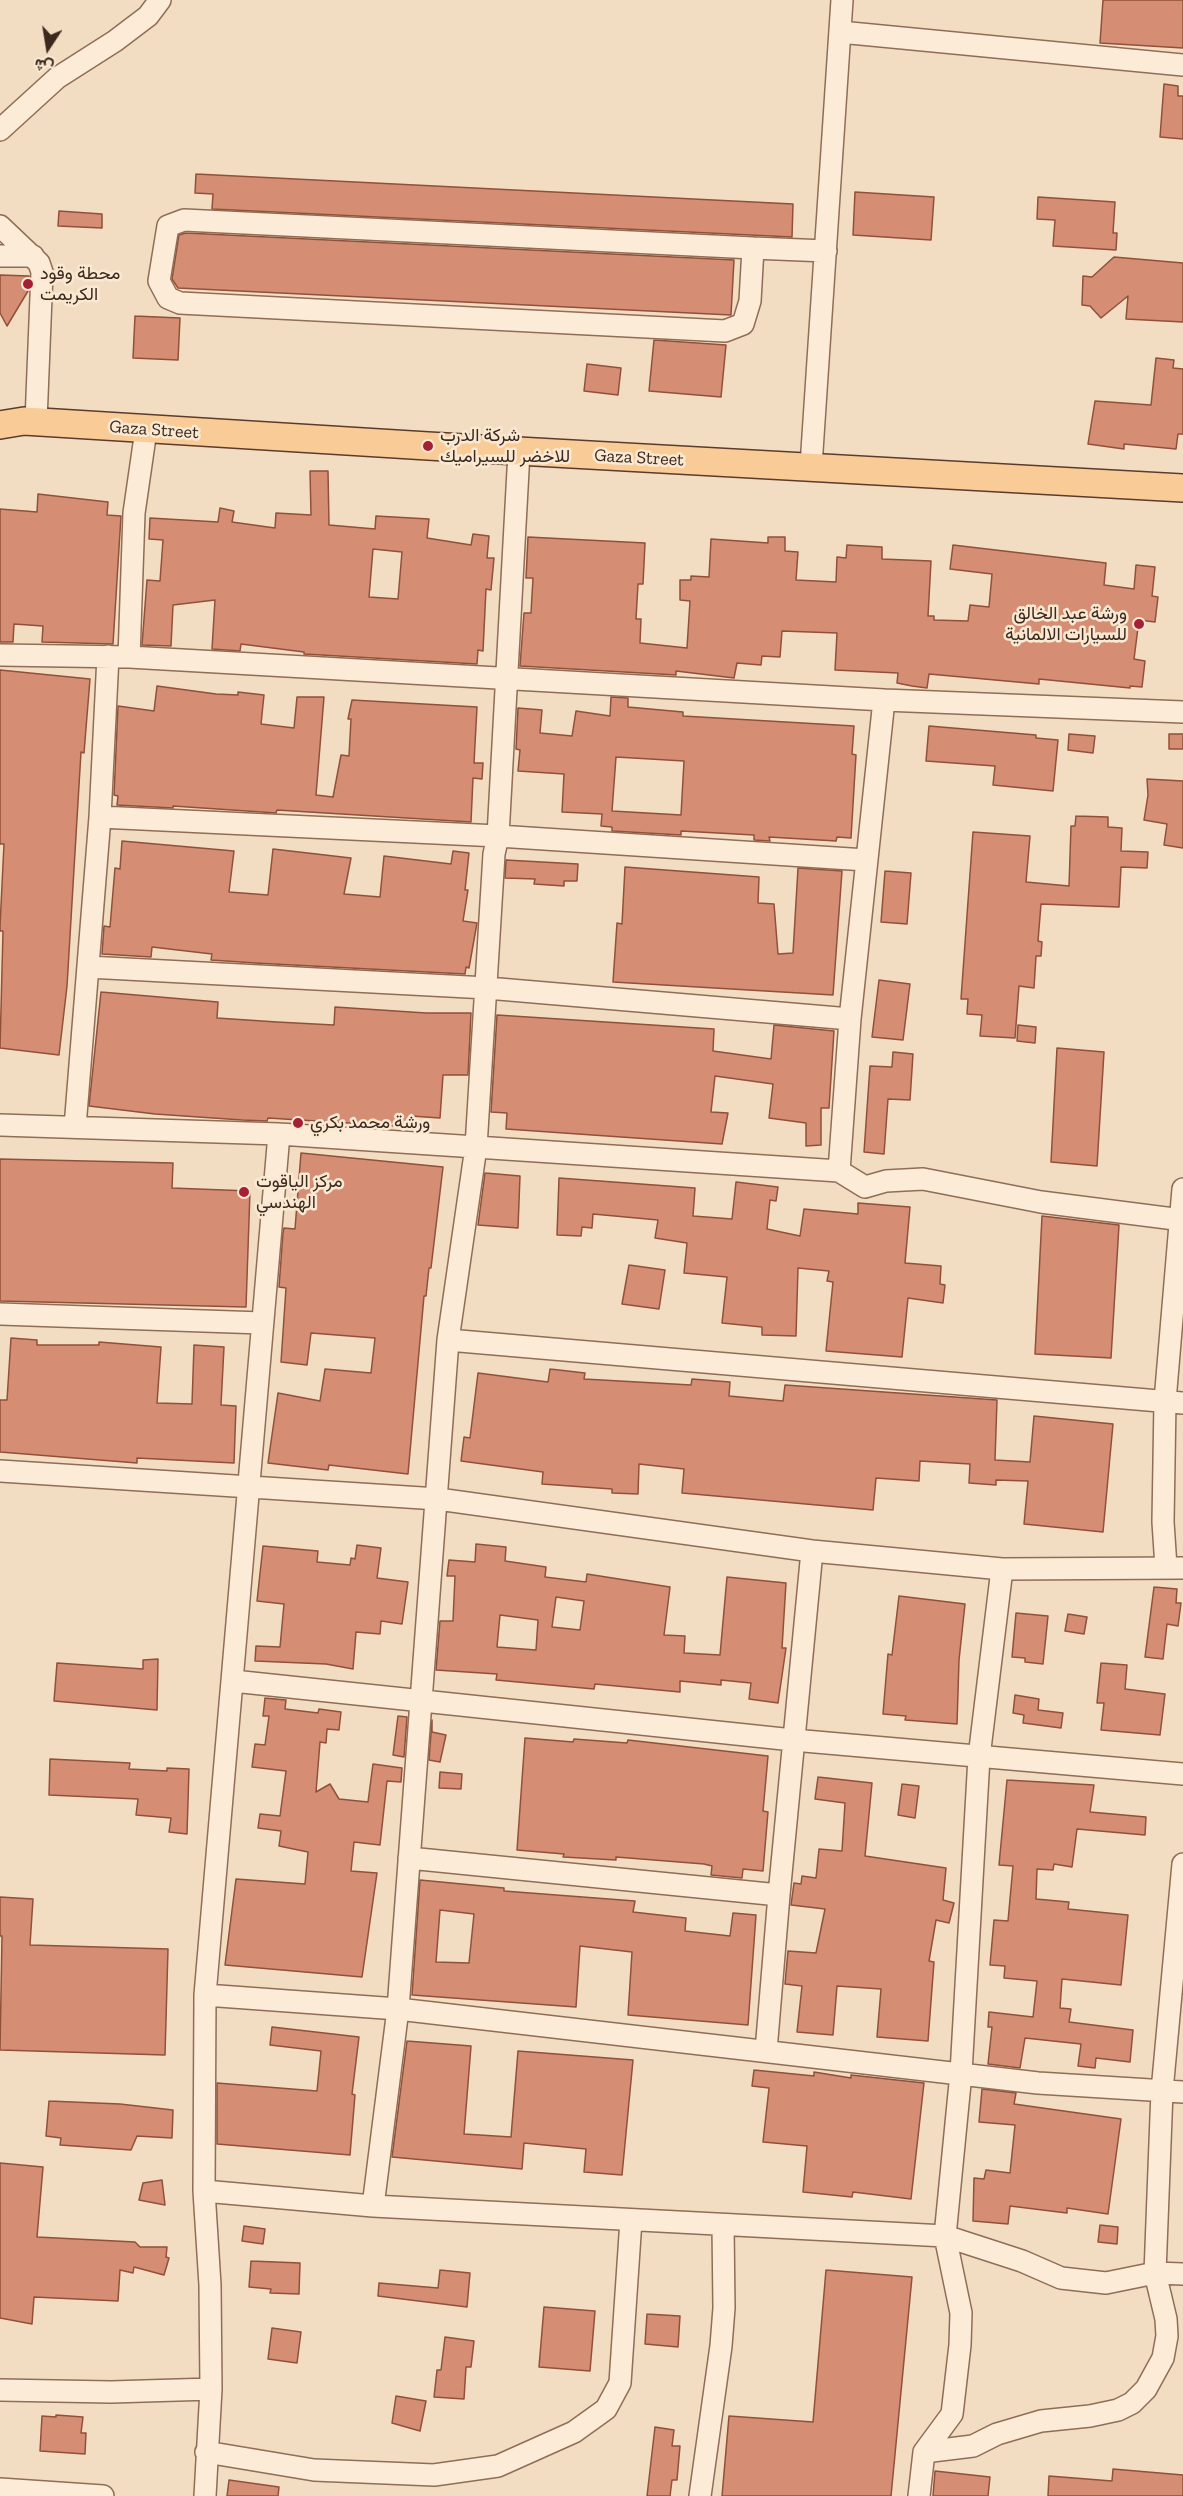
<!DOCTYPE html>
<meta charset="utf-8">
<style>
body{margin:0}
#map{position:relative;width:1183px;height:2496px;overflow:hidden;background:#f3ddc2;font-family:"Zilla Slab",Vazirmatn,serif}
canvas{display:block}
.north{position:absolute;left:18px;top:18px;width:60px;height:60px;-webkit-text-stroke:4px #f9e9d3;paint-order:stroke;rotate:192deg;font-size:16px;font-weight:700;line-height:24px;text-align:center;color:#3d281d}
.north::after{content:'';display:block;margin:auto;width:21px;height:27px;background:#3d281d;clip-path:polygon(50% 0,100% 100%,50% 72%,0 100%)}
</style>
<div id="map">
<canvas width="1183" height="2496"></canvas>
<div class="north">ش</div>
</div>
<script>
const c = document.querySelector('canvas').getContext('2d');
c.lineJoin = 'round';
function fillPath(path, color) { c.fillStyle = color; c.fill(path, 'evenodd'); }
const poly = rows => new Path2D(rows.map(r => 'M' + r).join(''));
function trace(path, color, width, dash) { c.strokeStyle = color; c.lineWidth = width; c.lineCap = dash ? 'butt' : 'round'; c.setLineDash(dash || []); c.stroke(path); }
function write(font, color, halo, rows, align = 'center') {
  c.font = font + ' "Zilla Slab",Vazirmatn,serif'; c.lineWidth = 5; c.setLineDash([]); c.textBaseline = 'middle'; c.strokeStyle = halo; c.fillStyle = color; for (const [text, x, y, turn = 0] of rows) {
    c.save(); c.translate(x, y); c.rotate((+turn || 0) * Math.PI / 180); c.textAlign = isNaN(turn) ? turn : align; if (halo) c.strokeText(text, 0, 0); c.fillText(text, 0, 0); c.restore();
  }
}
const building = poly([
 [1103,0,1183,0,1183,48,1100,43,1103,0],
 [1164,84,1178,86,1178,96,1183,96,1183,139,1160,137,1164,84],
 [196,174,793,204,792,237,212,209,213,194,195,193,196,174],
 [855,192,934,197,931,240,853,235,855,192],
 [1038,197,1115,202,1113,233,1117,233,1116,250,1053,246,1055,220,1037,219,1038,197],
 [59,211,102,214,102,228,58,226,59,211],
 [186,233,734,260,731,315,178,288,172,279,179,235,186,233],
 [1114,257,1183,263,1183,322,1126,319,1128,296,1101,318,1090,306,1082,305,1083,276,1092,277,1114,257],
 [0,275,29,276,28,291,7,326,0,313,0,275],
 [135,316,180,318,178,360,133,358,135,316],
 [654,340,726,345,721,397,649,391,654,340],
 [1156,358,1174,360,1173,368,1183,369,1183,434,1178,434,1176,449,1124,444,1124,449,1088,444,1095,401,1151,405,1156,358],
 [587,364,621,368,618,395,584,391,587,364],
 [310,471,328,471,329,525,375,529,376,516,429,519,427,538,471,545,473,534,489,536,487,558,494,558,491,590,486,589,483,651,478,650,477,664,304,654,304,652,241,644,240,651,212,649,215,600,173,605,171,646,142,645,147,580,160,581,163,540,149,539,150,518,218,522,220,508,234,511,232,522,275,528,276,513,311,515,310,471],
 [373,549,402,552,398,599,369,597,373,549],
 [38,494,108,502,107,515,121,516,113,644,42,642,43,626,14,624,13,642,0,642,0,509,37,512,38,494],
 [528,537,645,543,643,584,638,584,636,619,641,619,640,643,687,648,690,601,680,600,680,580,691,580,691,576,709,577,711,539,768,543,768,537,785,537,785,551,798,552,796,580,836,582,837,557,846,558,847,545,882,547,882,559,931,561,928,616,934,616,934,620,968,621,970,605,989,607,992,574,950,569,953,545,1106,563,1104,585,1134,589,1136,565,1155,567,1152,596,1158,597,1155,622,1139,620,1134,659,1145,661,1142,687,1130,686,1130,688,1039,679,1039,684,929,674,927,688,912,686,897,683,898,673,835,670,837,633,782,631,780,657,762,656,761,665,737,663,734,678,676,671,676,675,520,666,524,613,531,613,533,578,526,578,528,537],
 [0,670,90,679,84,753,81,752,67,986,59,1055,0,1048,3,931,0,931,0,926,4,844,0,844,0,670],
 [157,686,216,694,238,695,238,692,264,695,261,724,294,728,297,697,324,697,316,795,333,797,341,755,349,756,351,719,348,719,352,700,477,707,474,763,483,763,482,779,473,778,471,822,277,810,276,813,173,806,173,808,117,805,118,796,114,795,118,706,154,711,157,686],
 [611,697,628,698,628,707,683,712,683,716,854,726,852,754,856,755,851,838,837,837,836,841,769,837,770,841,754,840,754,835,681,831,681,835,612,831,612,827,601,826,602,814,562,812,564,774,518,771,520,750,516,749,518,708,542,710,540,733,572,736,576,711,610,716,611,697],
 [616,757,684,761,681,815,612,811,616,757],
 [929,726,1036,735,1036,738,1058,740,1053,791,993,785,995,766,926,761,929,726],
 [1069,734,1095,736,1093,753,1068,750,1069,734],
 [1169,734,1183,734,1183,749,1169,749,1169,734],
 [1147,779,1183,781,1183,848,1164,845,1167,824,1144,820,1148,795,1147,779],
 [1076,816,1108,817,1108,827,1122,828,1121,851,1148,852,1147,868,1121,867,1119,907,1041,904,1038,941,1042,942,1041,956,1036,956,1034,988,1019,986,1015,1038,980,1036,982,1015,967,1014,968,999,961,999,973,832,1030,836,1026,882,1069,886,1071,826,1075,826,1076,816],
 [122,841,234,851,229,892,268,895,273,849,351,858,344,894,380,897,384,856,451,864,453,851,469,853,465,890,468,890,463,921,477,923,469,968,466,967,465,974,255,963,211,960,212,954,152,947,151,957,102,954,104,926,110,927,115,868,120,869,122,841],
 [506,860,578,864,577,881,564,881,564,886,534,884,535,879,505,878,506,860],
 [625,867,759,877,758,903,774,904,778,954,793,953,798,868,842,871,833,995,613,982,617,923,622,924,625,867],
 [885,871,911,873,907,924,881,922,885,871],
 [879,980,910,984,903,1040,872,1037,879,980],
 [101,992,218,1002,217,1018,277,1022,334,1025,335,1007,426,1013,471,1013,468,1075,443,1075,440,1118,411,1116,411,1127,268,1118,267,1121,242,1120,155,1114,89,1106,101,992],
 [497,1015,714,1029,713,1051,771,1059,774,1025,834,1031,829,1108,821,1108,821,1145,806,1146,806,1123,769,1118,773,1084,715,1076,711,1112,728,1113,722,1144,506,1129,507,1113,491,1112,497,1015],
 [1018,1025,1036,1027,1035,1043,1017,1041,1018,1025],
 [1057,1048,1104,1052,1097,1166,1051,1162,1057,1048],
 [893,1052,913,1054,910,1100,888,1099,884,1154,864,1152,870,1066,892,1067,893,1052],
 [301,1153,443,1167,431,1268,429,1268,426,1296,424,1296,408,1474,329,1465,328,1470,268,1463,278,1393,320,1401,325,1369,371,1373,375,1338,311,1333,307,1365,281,1362,286,1288,279,1287,283,1233,284,1228,295,1229,301,1153],
 [0,1159,173,1163,172,1188,250,1191,246,1307,0,1301,0,1159],
 [485,1173,520,1176,518,1228,478,1225,485,1173],
 [559,1178,695,1188,693,1216,732,1219,736,1182,778,1187,776,1201,770,1200,767,1229,800,1236,804,1209,858,1214,858,1203,910,1207,905,1263,941,1266,940,1284,945,1285,943,1303,908,1298,902,1357,826,1351,833,1282,827,1281,829,1271,798,1268,796,1336,762,1335,762,1327,722,1323,727,1277,684,1273,687,1243,655,1238,658,1220,593,1214,592,1228,582,1227,581,1236,557,1235,559,1178],
 [1042,1216,1119,1225,1111,1358,1035,1354,1042,1216],
 [629,1265,665,1270,659,1309,622,1304,629,1265],
 [11,1338,37,1340,37,1345,99,1345,99,1342,161,1347,157,1403,192,1404,194,1345,224,1347,221,1405,236,1406,234,1463,137,1458,137,1463,0,1452,0,1400,7,1400,11,1338],
 [550,1369,585,1373,584,1379,691,1385,692,1379,730,1382,729,1396,783,1401,785,1385,997,1400,995,1460,1030,1462,1034,1416,1113,1424,1103,1532,1024,1524,1028,1481,996,1480,996,1485,969,1483,970,1464,920,1461,919,1481,876,1478,873,1510,682,1493,684,1469,639,1464,638,1494,612,1493,612,1489,542,1484,543,1472,461,1461,464,1437,470,1438,478,1373,548,1382,550,1369],
 [476,1544,506,1547,505,1561,546,1567,545,1577,586,1582,587,1574,670,1587,664,1635,685,1636,684,1653,720,1655,727,1577,786,1583,782,1648,786,1648,778,1703,749,1699,751,1683,721,1680,721,1685,680,1681,680,1692,595,1684,594,1689,496,1680,497,1674,436,1670,440,1621,453,1621,455,1576,447,1576,449,1560,475,1562,476,1544],
 [556,1597,584,1601,580,1630,552,1627,556,1597],
 [500,1615,538,1620,536,1650,497,1647,500,1615],
 [357,1545,381,1548,377,1578,408,1582,402,1624,381,1621,380,1634,356,1632,353,1669,326,1664,255,1661,256,1646,280,1647,284,1604,257,1601,263,1546,318,1551,317,1562,350,1565,351,1558,355,1559,357,1545],
 [1154,1587,1177,1589,1176,1603,1181,1603,1178,1626,1167,1624,1163,1659,1145,1657,1154,1587],
 [899,1596,965,1604,959,1660,957,1724,905,1720,906,1716,883,1714,888,1654,892,1655,899,1596],
 [1016,1613,1048,1616,1043,1664,1025,1662,1025,1658,1012,1657,1016,1613],
 [1068,1614,1087,1617,1084,1634,1065,1631,1068,1614],
 [158,1659,157,1710,54,1701,57,1663,143,1669,143,1660,158,1659],
 [1101,1663,1127,1665,1125,1689,1165,1694,1160,1735,1101,1730,1104,1703,1097,1703,1101,1663],
 [1015,1695,1039,1699,1038,1710,1063,1713,1061,1728,1023,1723,1024,1715,1013,1713,1015,1695],
 [265,1698,286,1700,285,1709,318,1713,319,1709,341,1712,339,1730,327,1729,326,1743,320,1742,316,1792,330,1784,339,1799,368,1802,373,1764,402,1768,401,1782,387,1781,380,1845,354,1842,351,1871,377,1873,362,1977,225,1965,236,1879,305,1884,308,1852,279,1846,281,1831,258,1828,260,1814,280,1816,286,1771,252,1767,255,1744,265,1745,269,1716,263,1716,265,1698],
 [398,1716,407,1717,404,1757,393,1755,398,1716],
 [432,1720,432,1732,446,1735,440,1762,429,1760,432,1720],
 [525,1738,573,1742,574,1739,627,1743,628,1740,768,1756,763,1811,768,1812,763,1871,743,1869,742,1878,711,1875,712,1866,704,1864,616,1857,616,1860,563,1857,564,1854,517,1850,525,1738],
 [50,1759,130,1763,129,1769,167,1771,167,1768,189,1769,187,1834,169,1832,171,1818,136,1815,138,1799,49,1795,50,1759],
 [440,1772,462,1774,461,1789,439,1788,440,1772],
 [818,1777,872,1783,865,1856,946,1868,943,1900,954,1903,949,1923,936,1920,929,1961,934,1962,928,2041,877,2037,881,1989,837,1986,833,2035,797,2032,802,1986,785,1984,788,1951,816,1953,825,1909,791,1905,794,1883,801,1884,802,1876,816,1878,819,1849,842,1851,845,1803,815,1799,818,1777],
 [1007,1780,1094,1785,1090,1812,1146,1817,1145,1835,1077,1829,1072,1867,1054,1864,1053,1870,1037,1869,1036,1899,1069,1902,1068,1909,1128,1915,1121,1985,1062,1979,1060,2008,1071,2009,1069,2022,1133,2030,1130,2062,1096,2058,1095,2068,1078,2066,1081,2044,1025,2038,1020,2068,988,2064,992,2027,988,2027,989,2012,1033,2017,1037,1981,1004,1978,1005,1966,990,1965,994,1920,1008,1921,1013,1866,999,1865,1007,1780],
 [902,1784,919,1786,915,1818,898,1815,902,1784],
 [420,1880,504,1888,504,1891,635,1901,633,1912,686,1918,685,1931,730,1936,733,1913,756,1915,748,2025,628,2015,632,1952,580,1946,576,2007,412,1995,420,1880],
 [440,1910,474,1914,469,1963,436,1962,440,1910],
 [0,1897,33,1899,30,1945,168,1949,165,2055,0,2050,2,1936,0,1936,0,1897],
 [272,2027,359,2037,352,2094,355,2095,350,2155,217,2144,217,2083,317,2091,321,2051,270,2045,272,2027],
 [407,2041,471,2046,464,2134,511,2137,518,2051,633,2060,622,2175,584,2172,586,2149,524,2143,522,2169,392,2157,407,2041],
 [754,2070,814,2076,814,2072,851,2078,851,2075,924,2083,911,2199,853,2192,852,2197,803,2192,807,2146,763,2142,769,2088,752,2086,754,2070],
 [982,2089,1016,2093,1014,2104,1121,2119,1108,2214,1067,2208,1067,2213,1010,2206,1008,2224,973,2221,974,2178,984,2179,986,2170,1010,2173,1015,2125,979,2122,982,2089],
 [49,2101,120,2104,173,2110,172,2138,137,2136,131,2150,60,2145,61,2138,46,2136,49,2101],
 [0,2163,43,2167,37,2237,135,2242,140,2247,167,2247,166,2257,169,2258,164,2275,134,2267,133,2273,120,2270,118,2301,34,2297,32,2324,0,2318,0,2163],
 [162,2180,165,2205,139,2200,143,2183,162,2180],
 [1100,2225,1118,2227,1117,2244,1098,2242,1100,2225],
 [244,2226,265,2229,263,2244,242,2241,244,2226],
 [251,2261,300,2263,299,2294,270,2293,271,2289,249,2287,251,2261],
 [440,2270,470,2273,467,2307,378,2296,379,2283,438,2288,440,2270],
 [826,2270,912,2277,891,2496,722,2496,729,2416,813,2422,826,2270],
 [544,2307,595,2311,590,2371,539,2367,544,2307],
 [647,2314,680,2316,678,2347,645,2344,647,2314],
 [272,2328,301,2332,297,2363,268,2359,272,2328],
 [445,2337,474,2341,471,2367,466,2367,464,2399,434,2397,437,2370,441,2370,445,2337],
 [396,2396,426,2401,420,2431,392,2423,396,2396],
 [56,2415,83,2417,81,2433,86,2433,85,2454,40,2451,42,2416,56,2417,56,2415],
 [655,2427,674,2430,672,2446,680,2446,677,2480,672,2480,670,2496,647,2496,655,2427],
 [1113,2469,1183,2475,1183,2496,1048,2496,1049,2476,1112,2481,1113,2469],
 [935,2471,990,2477,988,2496,933,2496,935,2471],
 [229,2480,279,2487,278,2496,227,2496,229,2480]
]);
const minor = poly([
 [840,32,1183,65],
 [0,130,57,78,115,41,148,16,160,0],
 [0,226,39,263,42,272,36,421],
 [753,248,750,301,743,324,725,331,180,303,168,298,159,281,168,226,184,220,753,248,826,251],
 [0,256,33,256],
 [811,466,842,0],
 [0,655,129,657,884,700,1183,712],
 [129,657,134,513,146,430],
 [100,817,498,836,866,860],
 [88,967,487,988,850,1019],
 [0,1125,279,1134,839,1171,865,1187,886,1181,923,1179,1041,1202,1183,1220],
 [75,1127,100,817,108,656],
 [839,1171,850,1019,884,700],
 [0,1314,262,1323],
 [448,1340,1183,1403],
 [0,1471,438,1499,812,1551,1002,1569,1183,1568],
 [1166,1567,1163,1522,1165,1401,1183,1189],
 [233,1681,793,1740,1183,1774],
 [409,1858,779,1895],
 [205,1995,398,2009,1038,2083,1183,2092],
 [766,2051,779,1895,812,1551],
 [204,2191,373,2206,945,2236,1022,2261,1061,2278,1106,2283,1155,2273,1183,2274],
 [373,2206,398,2009,448,1340,476,1147,494,854,498,836,519,452],
 [0,2390,111,2392,211,2389],
 [206,2452,314,2470,434,2475,498,2466,574,2432,606,2409,620,2383,631,2220],
 [924,2452,973,2446,997,2434,1041,2421,1090,2416,1118,2410,1132,2403,1146,2389,1163,2358,1167,2336,1166,2319,1155,2273,1162,2091,1183,1864],
 [0,2489,103,2496],
 [205,2496,211,2389,210,2285,204,2191,205,1995,279,1134],
 [700,2496,721,2346,724,2308,723,2226],
 [919,2496,924,2452,952,2414,960,2345,961,2313,945,2236,961,2073,979,1757,1002,1569]
]);
const major = poly([
 [0,425,24,421,428,446,1183,488]
]);
const markers = [
 [28,284,6,"#a52034"],
 [428,446,6,"#a52034"],
 [1139,624,6,"#a52034"],
 [298,1123,6,"#a52034"],
 [244,1192,6,"#a52034"]
];
const poiNames = [
 ["محطة وقود",40,274],
 ["الكريمت",40,295],
 ["شركة الدرب",440,436],
 ["للاخضر للسيراميك",440,457],
 ["ورشة عبد الخالق",1127,614,"right"],
 ["للسيارات الالمانية",1127,635,"right"],
 ["ورشة محمد بكري",310,1123],
 ["مركز الياقوت",256,1182],
 ["الهندسي",256,1203]
];
const streetNames = [
 ["Gaza Street",154,430,4],
 ["Gaza Street",639,458,3]
];
fillPath(building, '#d58e74');
trace(building, '#91503a', 1.5);
trace(minor, '#8f6d57', 24);
trace(major, '#5c3b2c', 30);
trace(minor, '#fcecd7', 21);
trace(major, '#f9cc97', 27);
for (const [x, y, r, color] of markers) { const dot = new Path2D(); dot.arc(x, y, r, 0, 2 * Math.PI); c.fillStyle = color; c.fill(dot); trace(dot, '#f9e9d3', 2); }
write('18px', '#3d281d', '#f9e9d3', poiNames, 'left');
write('18px', '#3d281d', '#f9e9d3', streetNames);
</script>
